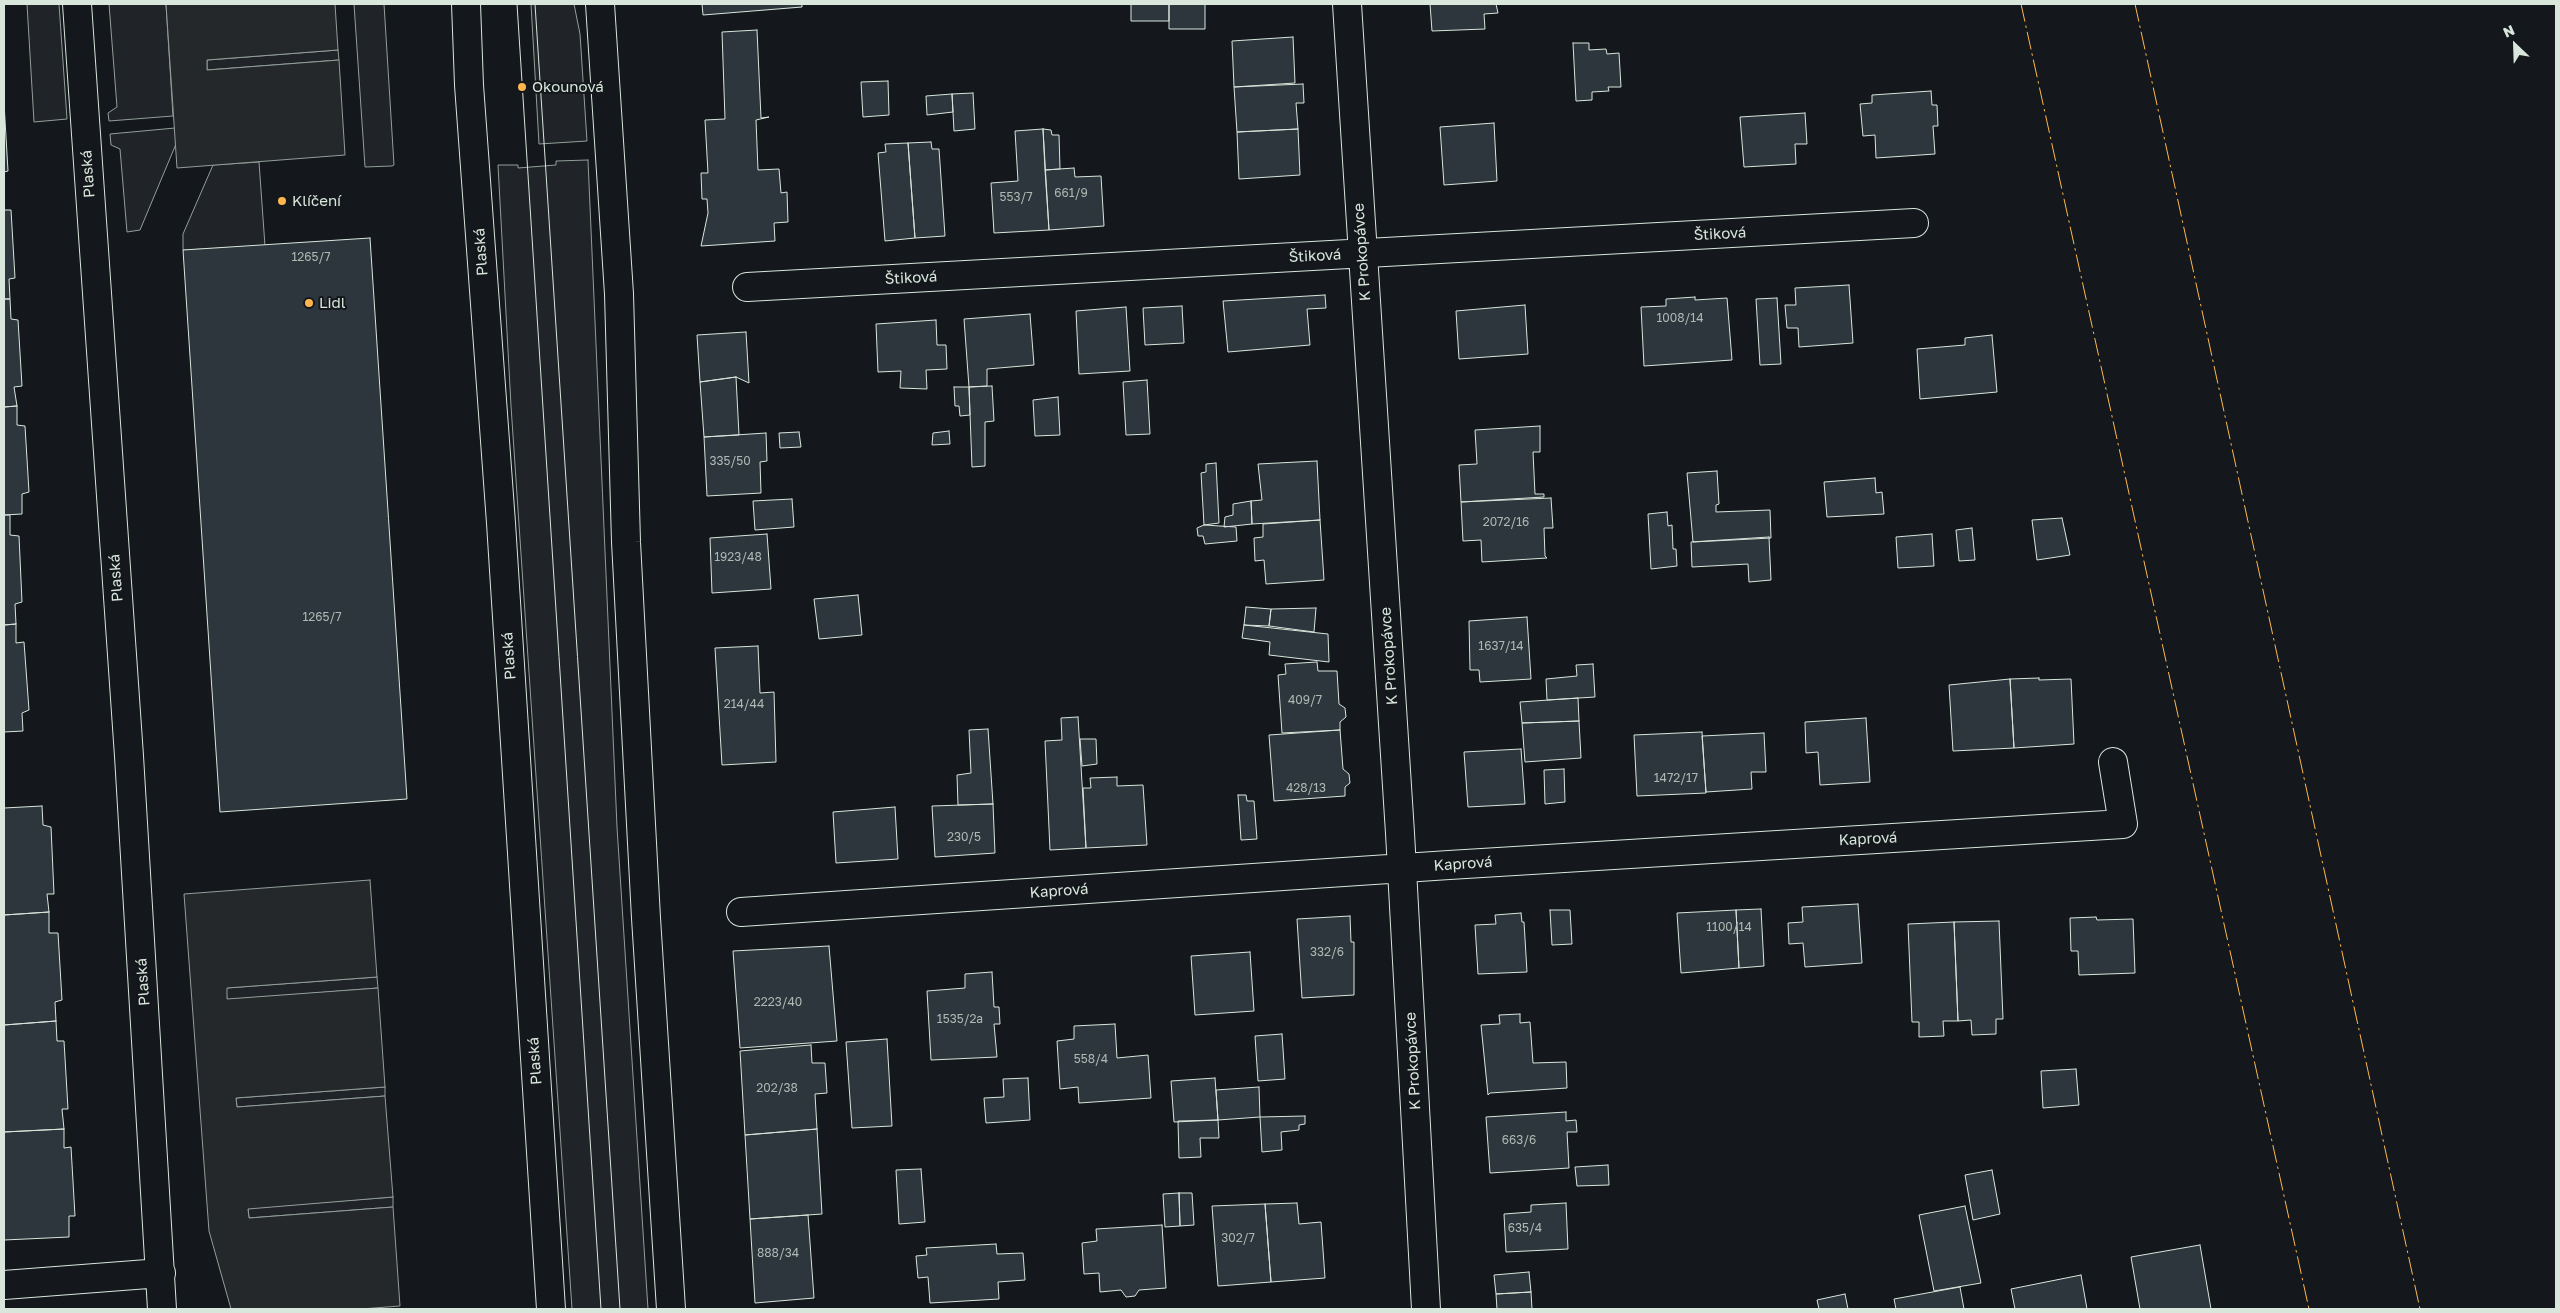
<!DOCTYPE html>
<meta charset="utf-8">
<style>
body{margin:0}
#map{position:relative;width:2560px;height:1313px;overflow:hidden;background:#14181c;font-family:"Golos Text",sans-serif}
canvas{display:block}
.frame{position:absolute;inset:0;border:5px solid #d8e6dc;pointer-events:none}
.north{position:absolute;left:2490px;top:20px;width:50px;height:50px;-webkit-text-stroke:4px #14181c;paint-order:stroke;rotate:336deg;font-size:14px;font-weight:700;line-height:20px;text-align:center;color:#d8e6dc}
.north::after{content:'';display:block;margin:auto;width:18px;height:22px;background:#d8e6dc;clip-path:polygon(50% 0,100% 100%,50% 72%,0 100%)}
</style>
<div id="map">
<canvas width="2560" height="1313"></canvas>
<div class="frame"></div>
<div class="north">N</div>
</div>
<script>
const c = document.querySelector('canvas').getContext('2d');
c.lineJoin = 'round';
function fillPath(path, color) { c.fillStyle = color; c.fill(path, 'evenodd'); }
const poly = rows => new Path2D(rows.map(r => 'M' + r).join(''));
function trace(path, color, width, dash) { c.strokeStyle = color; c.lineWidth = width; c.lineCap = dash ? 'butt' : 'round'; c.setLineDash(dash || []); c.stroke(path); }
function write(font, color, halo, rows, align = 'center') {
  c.font = font + ' "Golos Text",sans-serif'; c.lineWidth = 4; c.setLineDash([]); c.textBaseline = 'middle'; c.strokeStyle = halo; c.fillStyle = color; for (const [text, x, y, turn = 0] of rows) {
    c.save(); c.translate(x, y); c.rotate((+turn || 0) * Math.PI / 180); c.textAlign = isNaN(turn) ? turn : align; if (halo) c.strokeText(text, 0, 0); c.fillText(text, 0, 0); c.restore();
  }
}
const green = poly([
 [27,4,59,4,67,119,34,122,27,4],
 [109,4,166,4,173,116,109,121,108,113,117,107,109,4],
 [354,4,384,4,394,165,392,166,365,167,354,4],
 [531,4,574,4,580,34,587,141,539,144,531,4],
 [338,50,339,60,207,70,207,60,338,50],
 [175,128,176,144,140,230,127,232,120,149,111,145,110,134,175,128],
 [588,160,617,827,648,1309,572,1309,511,406,498,165,518,165,518,168,556,165,556,161,588,160],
 [259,162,265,246,183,250,183,234,213,165,259,162],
 [377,977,378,988,227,1000,226,988,377,977],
 [385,1087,385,1096,237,1107,236,1098,385,1087],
 [393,1197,393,1207,249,1218,248,1208,393,1197]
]);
const parking = poly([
 [166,4,335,4,338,50,207,60,207,70,339,60,345,155,177,168,166,4],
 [370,880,377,977,227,988,227,999,378,988,385,1087,236,1098,237,1107,385,1096,393,1197,248,1209,249,1218,393,1207,400,1306,361,1309,231,1309,209,1231,184,894,370,880]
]);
const building = poly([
 [702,4,802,4,802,7,703,15,702,4],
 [1131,4,1169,4,1169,21,1131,21,1131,4],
 [1169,4,1205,4,1205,29,1169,29,1169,4],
 [1430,4,1496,4,1498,13,1484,14,1485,29,1432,31,1430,4],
 [757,30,761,118,769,117,756,120,758,170,779,169,781,193,787,192,788,222,774,223,775,241,701,246,708,213,707,199,702,199,701,173,708,173,705,120,725,119,722,32,757,30],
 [1293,37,1295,83,1234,87,1232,41,1293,37],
 [1573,43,1589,43,1589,50,1606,49,1607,54,1619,53,1621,87,1608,87,1609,91,1592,92,1592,100,1576,101,1573,43],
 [888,81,889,115,863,117,861,82,888,81],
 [1303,84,1304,103,1296,103,1298,129,1237,132,1234,87,1303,84],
 [1931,91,1932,105,1937,105,1938,126,1933,126,1935,154,1876,158,1875,135,1863,136,1860,104,1872,103,1872,95,1931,91],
 [973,93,975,129,954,131,952,94,973,93],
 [952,94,953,112,927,115,926,96,952,94],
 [4,103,8,171,4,172,4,103],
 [1805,113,1807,144,1795,144,1796,164,1744,167,1740,117,1805,113],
 [1494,123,1497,181,1444,185,1440,127,1494,123],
 [1043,129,1051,130,1052,135,1059,135,1060,169,1045,170,1043,129],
 [1043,129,1049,230,994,233,991,183,1018,181,1015,131,1043,129],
 [1298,129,1300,175,1239,179,1237,132,1298,129],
 [931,142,932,149,939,149,945,236,915,238,908,143,931,142],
 [908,143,915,238,885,241,878,153,886,152,885,144,908,143],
 [1074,168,1075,177,1101,176,1104,226,1049,230,1045,170,1074,168],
 [4,210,11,210,15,278,9,279,10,299,4,299,4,210],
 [370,238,407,799,220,812,183,250,370,238],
 [1849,285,1853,343,1799,347,1798,328,1787,328,1785,305,1796,305,1795,288,1849,285],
 [1325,295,1326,308,1307,309,1310,345,1228,352,1223,301,1325,295],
 [1695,297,1695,300,1727,298,1732,360,1644,366,1641,307,1666,306,1666,299,1695,297],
 [1777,298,1781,364,1760,365,1756,299,1777,298],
 [4,299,10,299,11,319,18,320,22,386,14,387,17,406,4,407,4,299],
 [1525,305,1528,354,1459,359,1456,311,1525,305],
 [1182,306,1184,343,1145,345,1143,308,1182,306],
 [1126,307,1130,371,1079,374,1076,311,1126,307],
 [1030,314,1034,365,987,369,987,386,969,387,964,319,1030,314],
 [936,320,937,345,946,345,947,369,926,370,927,389,900,388,901,371,878,372,876,324,936,320],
 [746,332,749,383,736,377,700,382,697,335,746,332],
 [1992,335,1997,392,1920,399,1917,349,1965,345,1965,338,1992,335],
 [736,377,739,435,704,437,700,382,736,377],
 [1147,380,1150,434,1126,435,1123,382,1147,380],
 [992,386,994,421,985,422,985,466,972,467,969,387,992,386],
 [954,387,969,387,970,415,960,416,959,406,955,406,954,387],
 [1058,397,1060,435,1035,436,1033,400,1058,397],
 [17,406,17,425,25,426,29,492,22,494,22,514,4,515,4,407,17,406],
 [1540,426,1540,452,1533,452,1535,494,1544,494,1544,497,1461,502,1459,465,1477,464,1475,430,1540,426],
 [949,431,950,444,932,445,933,433,949,431],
 [799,432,801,447,780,448,779,433,799,432],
 [766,433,767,461,760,462,761,493,707,496,704,437,766,433],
 [1317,461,1320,520,1252,524,1251,501,1262,500,1258,464,1317,461],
 [1216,463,1219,523,1204,525,1201,473,1206,472,1206,464,1216,463],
 [1717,471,1719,504,1716,505,1716,512,1770,510,1771,538,1693,542,1687,473,1717,471],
 [1875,478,1876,493,1882,492,1884,514,1827,517,1824,482,1875,478],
 [1551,498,1553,528,1544,528,1545,556,1547,558,1482,562,1481,540,1463,541,1461,502,1551,498],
 [792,499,794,527,755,530,753,501,792,499],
 [1251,501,1252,524,1224,527,1225,517,1233,515,1233,504,1251,501],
 [1667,512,1668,526,1672,525,1673,549,1676,549,1677,566,1651,569,1648,514,1667,512],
 [4,515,10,515,10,535,19,536,22,602,15,604,16,624,4,625,4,515],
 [2062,518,2070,555,2037,560,2032,520,2062,518],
 [1320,520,1324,580,1266,584,1264,560,1255,561,1254,538,1263,537,1263,524,1320,520],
 [1204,525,1236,527,1237,541,1205,544,1203,536,1198,536,1197,528,1204,525],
 [1972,528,1975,560,1959,561,1956,530,1972,528],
 [767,534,771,589,712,593,710,538,767,534],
 [1932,534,1934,566,1898,568,1896,537,1932,534],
 [1769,537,1771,580,1749,582,1748,564,1692,567,1691,542,1769,537],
 [858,595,862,635,819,639,814,599,858,595],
 [1246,607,1271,609,1269,626,1244,625,1246,607],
 [1316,608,1314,632,1269,626,1271,609,1316,608],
 [1527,617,1531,679,1480,682,1479,670,1470,670,1469,621,1527,617],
 [16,624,16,643,24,642,29,710,22,713,23,731,4,732,4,625,16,624],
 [1244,625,1328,634,1329,662,1269,655,1270,642,1242,638,1244,625],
 [758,646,760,693,774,692,776,762,722,765,715,648,758,646],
 [1317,662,1318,671,1337,671,1339,704,1345,708,1346,717,1340,722,1340,730,1282,733,1278,675,1286,674,1285,664,1317,662],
 [1593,664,1595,697,1547,700,1546,679,1577,676,1576,665,1593,664],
 [2039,678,2039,680,2071,679,2074,744,2014,748,2010,679,2039,678],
 [2010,679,2014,748,1953,751,1949,685,2010,679],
 [1578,698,1579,721,1522,723,1520,702,1578,698],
 [1078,717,1086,848,1050,850,1045,741,1062,740,1061,718,1078,717],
 [1866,718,1870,782,1820,785,1818,752,1806,753,1805,722,1866,718],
 [1579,721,1581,758,1525,762,1522,723,1579,721],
 [988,729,993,804,958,805,957,775,971,773,969,730,988,729],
 [1340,730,1343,769,1349,774,1350,783,1345,787,1345,796,1274,801,1269,735,1340,730],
 [1702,732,1706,793,1637,796,1634,735,1702,732],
 [1764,733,1766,772,1751,772,1752,789,1706,792,1702,736,1764,733],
 [1080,739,1096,739,1097,764,1082,766,1080,739],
 [1521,749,1525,804,1468,807,1464,752,1521,749],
 [1564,769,1565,802,1545,804,1544,770,1564,769],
 [1117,777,1117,786,1143,785,1147,845,1086,848,1083,788,1091,788,1090,778,1117,777],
 [1238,795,1246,795,1247,801,1254,801,1257,839,1241,840,1238,795],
 [993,804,995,853,935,857,932,806,993,804],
 [42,806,43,825,51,827,54,894,47,894,49,912,4,915,4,808,42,806],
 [895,807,898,859,836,863,833,812,895,807],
 [1858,904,1862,963,1805,967,1803,943,1789,944,1788,923,1803,922,1802,907,1858,904],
 [1761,909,1764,966,1739,968,1736,910,1761,909],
 [1550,910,1570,910,1572,944,1552,945,1550,910],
 [1736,910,1739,968,1681,973,1677,913,1736,910],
 [49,912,49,933,58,933,62,1000,55,1002,56,1021,4,1025,4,915,49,912],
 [1521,913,1522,922,1524,922,1527,972,1478,974,1475,925,1496,924,1495,915,1521,913],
 [1350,916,1351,942,1354,942,1354,995,1302,998,1297,919,1350,916],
 [2096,917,2097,920,2133,919,2135,973,2079,975,2078,951,2071,951,2070,918,2096,917],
 [1999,921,2003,1019,1996,1019,1996,1034,1972,1035,1971,1020,1958,1021,1954,922,1999,921],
 [1954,922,1958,1021,1943,1021,1944,1036,1919,1037,1919,1022,1912,1022,1908,924,1954,922],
 [829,946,837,1041,740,1048,733,951,829,946],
 [1250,952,1254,1011,1195,1015,1191,956,1250,952],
 [992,972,994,1007,999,1007,1000,1024,994,1024,997,1057,931,1060,927,991,965,988,965,974,992,972],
 [1520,1014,1520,1023,1530,1022,1533,1063,1566,1062,1567,1088,1490,1093,1488,1095,1481,1025,1500,1024,1499,1015,1520,1014],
 [56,1021,57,1041,64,1041,68,1109,62,1109,64,1129,4,1132,4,1025,56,1021],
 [1115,1024,1117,1058,1148,1055,1151,1098,1079,1103,1078,1087,1060,1089,1057,1041,1074,1039,1074,1026,1115,1024],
 [1282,1034,1285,1079,1258,1081,1255,1036,1282,1034],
 [887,1039,892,1126,852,1128,846,1042,887,1039],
 [811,1045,812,1063,825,1063,827,1093,815,1094,817,1129,745,1135,740,1051,811,1045],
 [2076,1069,2079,1105,2043,1108,2041,1071,2076,1069],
 [1028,1078,1030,1120,986,1123,984,1098,1004,1097,1003,1079,1028,1078],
 [1215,1078,1218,1120,1174,1122,1171,1081,1215,1078],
 [1259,1087,1260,1117,1218,1120,1216,1090,1259,1087],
 [1566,1112,1566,1121,1576,1120,1577,1132,1567,1132,1569,1168,1490,1173,1486,1117,1566,1112],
 [1305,1116,1305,1124,1299,1125,1299,1130,1281,1132,1282,1150,1262,1152,1260,1117,1305,1116],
 [1218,1120,1219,1138,1200,1138,1201,1157,1179,1158,1178,1121,1218,1120],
 [64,1129,64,1148,71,1147,75,1216,69,1216,69,1237,4,1240,4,1132,64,1129],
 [817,1129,822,1214,750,1219,745,1135,817,1129],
 [1608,1165,1609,1185,1577,1186,1575,1167,1608,1165],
 [921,1169,925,1222,899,1224,896,1170,921,1169],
 [1992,1170,2000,1214,1973,1220,1965,1175,1992,1170],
 [1179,1193,1192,1193,1194,1225,1180,1226,1179,1193],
 [1179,1193,1180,1226,1165,1227,1163,1194,1179,1193],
 [1297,1203,1299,1224,1321,1222,1325,1278,1271,1282,1265,1204,1297,1203],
 [1566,1203,1568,1249,1506,1252,1504,1214,1531,1212,1531,1205,1566,1203],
 [1265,1204,1271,1282,1218,1286,1212,1206,1265,1204],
 [1965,1206,1981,1283,1934,1291,1919,1215,1965,1206],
 [808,1215,814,1298,755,1303,750,1219,808,1215],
 [1162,1225,1166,1288,1139,1290,1135,1296,1126,1297,1121,1290,1100,1292,1099,1273,1084,1274,1082,1243,1097,1241,1096,1229,1162,1225],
 [996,1244,997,1254,1023,1253,1025,1280,998,1282,999,1299,930,1303,928,1277,918,1278,916,1256,927,1255,926,1248,996,1244],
 [2200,1245,2211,1309,2140,1309,2131,1257,2200,1245],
 [1529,1272,1531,1292,1496,1294,1494,1275,1529,1272],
 [2081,1275,2087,1309,2015,1309,2011,1289,2081,1275],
 [1960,1287,1964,1309,1896,1309,1894,1299,1960,1287],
 [1531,1292,1532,1309,1497,1309,1496,1294,1531,1292],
 [1845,1294,1848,1309,1819,1309,1817,1300,1845,1294]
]);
const minor = poly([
 [77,4,129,756,162,1309],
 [1347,4,1400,833,1426,1309],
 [747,287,1914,223],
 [741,912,1449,865,2123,824,2113,762],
 [4,1285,161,1273]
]);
const primary = poly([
 [466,4,469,85,501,523,551,1309],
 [600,4,619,294,626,542,646,918,671,1309]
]);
const tram = poly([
 [517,4,601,1309],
 [535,4,620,1309]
]);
const power = poly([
 [2021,4,2309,1309],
 [2135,4,2420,1309]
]);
const markers = [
 [522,87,5,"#ffb74d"],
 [282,201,5,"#ffb74d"],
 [309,303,5,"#ffb74d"]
];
const numberNames = [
 ["661/9",1071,193],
 ["553/7",1016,197],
 ["1265/7",311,257],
 ["1008/14",1680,318],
 ["335/50",730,461],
 ["2072/16",1506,522],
 ["1923/48",738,557],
 ["1265/7",322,617],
 ["1637/14",1501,646],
 ["409/7",1305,700],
 ["214/44",744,704],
 ["1472/17",1676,778],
 ["428/13",1306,788],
 ["230/5",964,837],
 ["1100/14",1729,927],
 ["332/6",1327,952],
 ["2223/40",778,1002],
 ["1535/2a",960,1019],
 ["558/4",1091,1059],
 ["202/38",777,1088],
 ["663/6",1519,1140],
 ["635/4",1525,1228],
 ["302/7",1238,1238],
 ["888/34",778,1253]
];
const poiNames = [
 ["Okounová",532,87],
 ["Klíčení",292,201],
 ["Lidl",319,303]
];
const streetNames = [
 ["Plaská",88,174,-94],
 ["Štiková",1720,234,-3],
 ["Plaská",481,252,-94],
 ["K Prokopávce",1362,252,-94],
 ["Štiková",1315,256,-3],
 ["Štiková",911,278,-3],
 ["Plaská",116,578,-94],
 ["Plaská",509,656,-94],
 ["K Prokopávce",1389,656,-94],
 ["Kaprová",1868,839,-3],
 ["Kaprová",1463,864,-4],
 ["Kaprová",1059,891,-4],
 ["Plaská",143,982,-94],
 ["Plaská",535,1061,-94],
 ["K Prokopávce",1413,1061,-93]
];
fillPath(green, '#202428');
trace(green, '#939e99', 1);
fillPath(parking, '#24282b');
trace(parking, '#939e99', 1);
fillPath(building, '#2c363c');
trace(building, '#d8e6dc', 1);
trace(minor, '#d8e6dc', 30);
trace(primary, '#d8e6dc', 30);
trace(minor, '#14181c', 28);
trace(primary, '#14181c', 28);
trace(tram, '#d8e6dc', 1);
trace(power, '#ffb74d', 1, [18, 4, 2.5, 4]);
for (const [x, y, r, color] of markers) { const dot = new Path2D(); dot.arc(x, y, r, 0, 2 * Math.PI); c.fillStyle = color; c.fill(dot); trace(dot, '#14181c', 2); }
write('12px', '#adbab4', null, numberNames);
write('15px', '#d8e6dc', '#14181c', poiNames, 'left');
write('15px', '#d8e6dc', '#14181c', streetNames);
</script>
